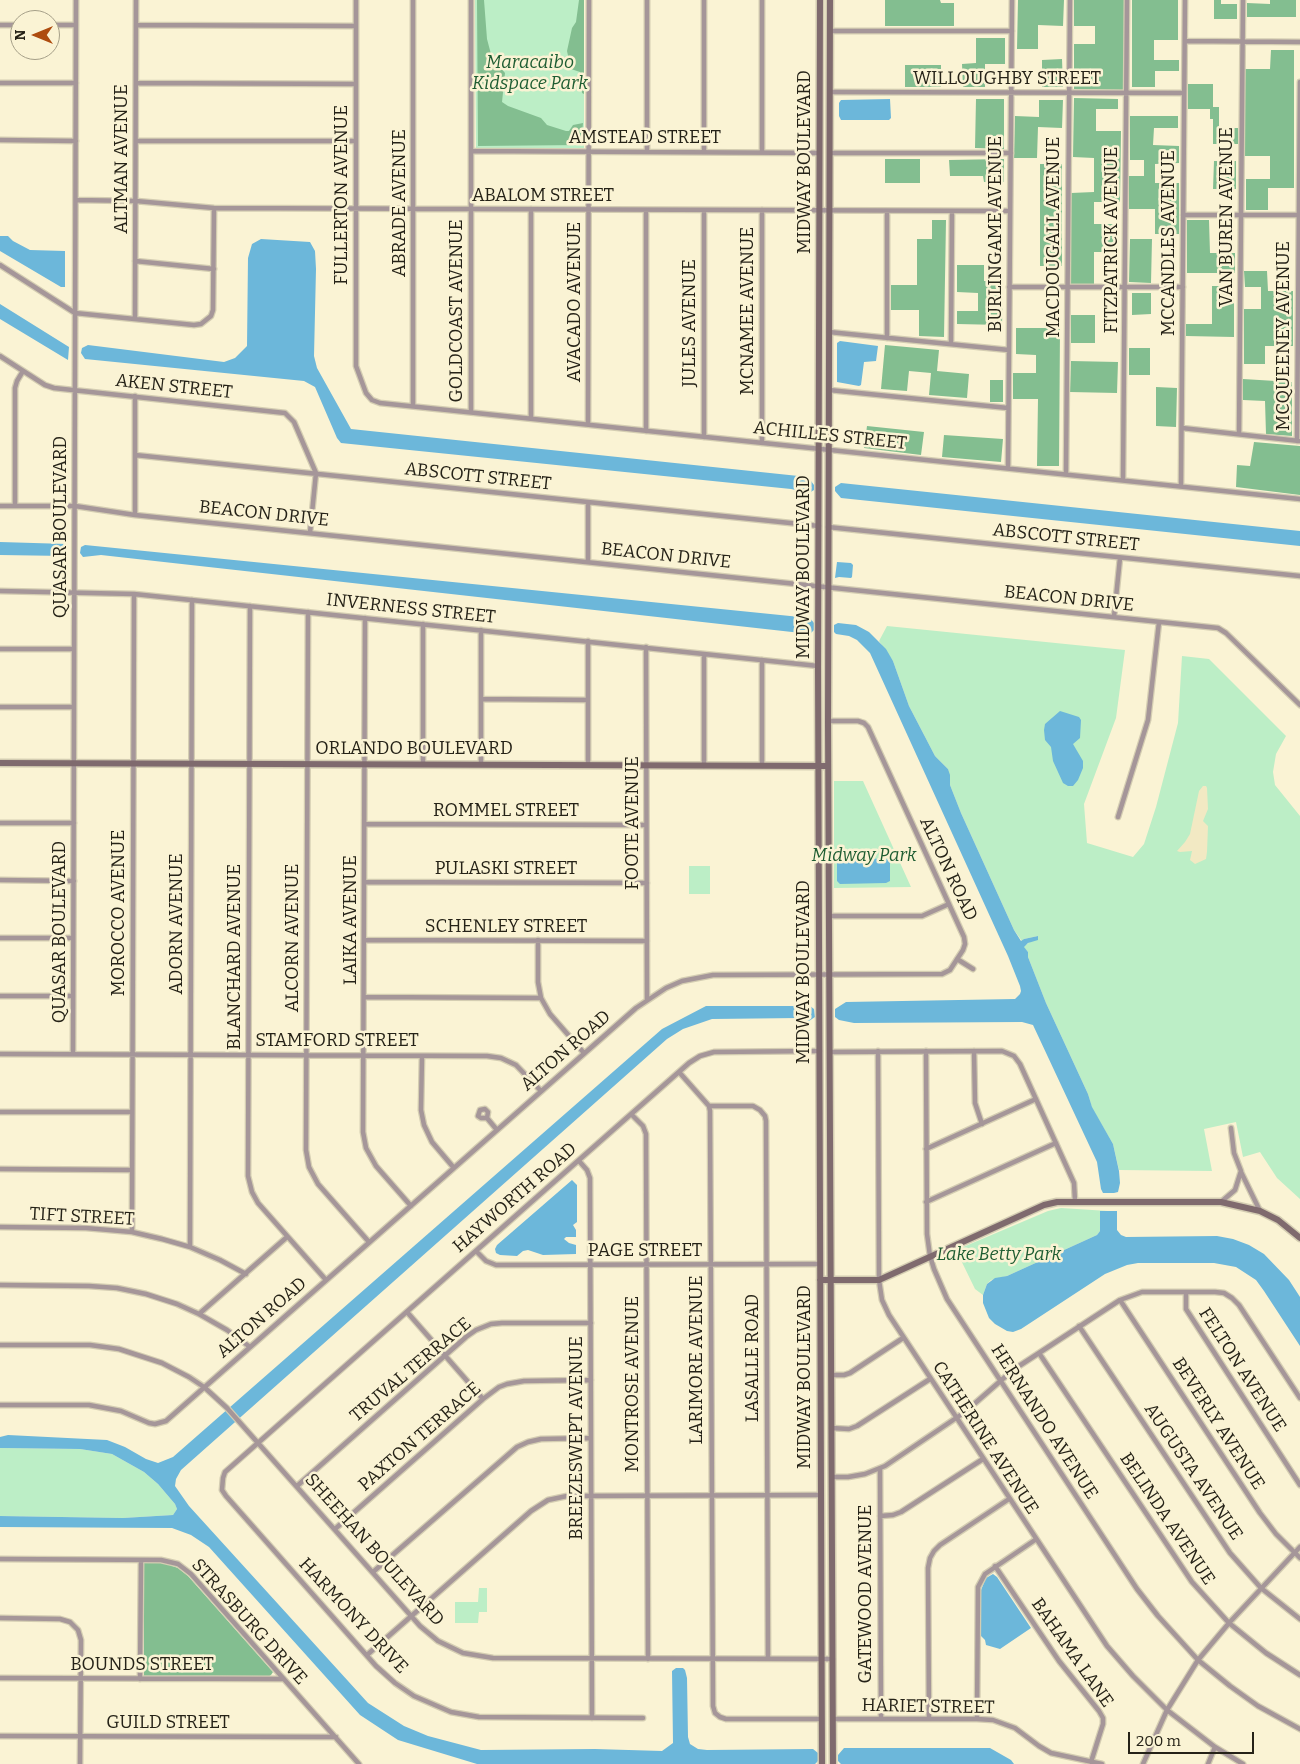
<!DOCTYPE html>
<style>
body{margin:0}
#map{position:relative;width:1300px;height:1764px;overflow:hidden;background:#faf3d4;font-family:Bitter,serif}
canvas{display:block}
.north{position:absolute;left:10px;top:10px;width:50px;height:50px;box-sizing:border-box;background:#faf3d4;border:1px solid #a59f88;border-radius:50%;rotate:270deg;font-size:14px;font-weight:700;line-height:20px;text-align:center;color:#252217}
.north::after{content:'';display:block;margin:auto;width:18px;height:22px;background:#ae4c0e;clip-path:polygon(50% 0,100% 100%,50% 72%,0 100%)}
.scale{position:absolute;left:1128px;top:1732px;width:126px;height:22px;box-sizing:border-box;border:2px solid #252217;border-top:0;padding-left:6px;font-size:15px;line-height:18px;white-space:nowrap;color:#252217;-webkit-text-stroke:4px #faf3d4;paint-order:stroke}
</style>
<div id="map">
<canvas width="1300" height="1764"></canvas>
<div class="north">N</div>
<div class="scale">200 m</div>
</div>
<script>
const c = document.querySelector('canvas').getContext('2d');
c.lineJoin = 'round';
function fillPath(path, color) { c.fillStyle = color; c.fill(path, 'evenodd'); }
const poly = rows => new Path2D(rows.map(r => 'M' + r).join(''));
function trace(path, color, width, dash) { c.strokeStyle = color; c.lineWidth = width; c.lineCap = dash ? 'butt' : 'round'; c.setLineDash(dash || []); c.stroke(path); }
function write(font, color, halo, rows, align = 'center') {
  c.font = font + ' Bitter,serif'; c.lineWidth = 5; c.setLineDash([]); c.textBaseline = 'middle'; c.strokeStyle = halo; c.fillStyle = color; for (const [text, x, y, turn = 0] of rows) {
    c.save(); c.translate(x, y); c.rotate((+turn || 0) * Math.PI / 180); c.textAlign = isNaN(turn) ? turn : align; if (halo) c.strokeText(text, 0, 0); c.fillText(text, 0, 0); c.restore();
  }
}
const green = poly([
 [475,0,584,0,584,148,476,148],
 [887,626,1125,650,1116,718,1084,804,1087,843,1133,857,1144,844,1156,807,1178,723,1182,656,1209,659,1286,736,1276,754,1273,772,1275,785,1300,816,1300,1199,1277,1178,1260,1152,1243,1157,1236,1122,1204,1129,1212,1171,1119,1170,1113,1144,1092,1108,1088,1094,1046,1003,1028,957,1028,952,1023,947,1038,936,1024,939,1022,941,1014,930,961,813,950,785,948,769,935,756,909,706,893,661,879,641],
 [834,781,863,781,911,887,834,888],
 [689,866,710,866,710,894,689,894],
 [1061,1208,1108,1211,1100,1211,1100,1231,1097,1235,1007,1276,991,1280,987,1284,983,1295,975,1289,956,1250,1048,1211],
 [0,1448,80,1449,112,1454,144,1472,158,1484,175,1504,177,1509,173,1515,123,1518,0,1516],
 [479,1588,487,1588,487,1612,479,1612,478,1623,455,1623,455,1602,478,1602]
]);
const forest = poly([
 [477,0,484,0,487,39,492,58,505,73,502,102,508,106,541,118,547,125,566,131,569,131,573,125,583,123,581,145,478,146],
 [579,0,584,0,584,94,582,93,580,72,571,69,567,51,572,28,576,22],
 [852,0,940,0,941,3,954,3,954,26,885,26,885,0],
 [1018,0,1064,0,1063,26,1038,25,1038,49,1017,49],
 [1074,0,1124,0,1124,90,1074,89,1074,44,1095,44,1095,26,1074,26],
 [1132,0,1178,0,1178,40,1154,40,1154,60,1179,60,1179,71,1155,71,1155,87,1132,87],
 [1214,0,1221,0,1221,4,1237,4,1237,19,1214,19],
 [1270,0,1296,0,1296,17,1247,17,1247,3,1270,4],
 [976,38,1005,38,1005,64,985,64,985,87,963,87,962,64,976,63],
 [1271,50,1294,50,1294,188,1268,188,1268,210,1246,210,1246,179,1270,179,1270,156,1245,156,1245,69,1270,69],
 [1062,59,1063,87,1042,87,1042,60],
 [905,65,941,65,941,87,905,87],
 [1188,84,1213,84,1213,107,1219,107,1219,128,1238,128,1238,144,1213,144,1213,119,1210,119,1210,109,1188,109],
 [1074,98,1118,99,1118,109,1096,109,1096,131,1121,131,1120,202,1094,202,1094,224,1118,224,1118,252,1094,252,1094,285,1070,284,1071,193,1094,192,1094,158,1073,157],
 [976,99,1004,99,1004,149,975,148],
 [1039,100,1063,100,1062,128,1038,127,1037,158,1014,158,1015,116,1039,117],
 [1130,116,1178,116,1178,128,1154,128,1153,145,1179,146,1179,163,1155,164,1155,183,1179,183,1179,234,1155,234,1155,209,1129,209,1129,176,1144,176,1144,160,1130,160],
 [885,159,920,159,920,183,885,183],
 [1004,159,1004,182,984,182,983,176,950,176,949,160],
 [1214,161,1236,161,1236,189,1213,189],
 [1040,164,1062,164,1062,266,1040,266],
 [932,220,946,220,944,337,919,336,919,310,891,310,891,285,917,285,917,239,932,239],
 [1187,220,1209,220,1210,253,1235,253,1235,273,1187,273],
 [1130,239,1152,239,1151,283,1129,282],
 [957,265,984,265,984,281,1003,281,1002,325,957,324,957,311,978,311,978,293,957,292],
 [1244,271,1267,271,1268,291,1293,291,1293,346,1265,346,1265,364,1244,364,1244,309,1261,309,1261,287,1245,287],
 [1212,286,1234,286,1234,337,1186,336,1186,324,1212,324],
 [1132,293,1151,293,1151,314,1132,315],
 [1071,315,1095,315,1095,343,1071,343],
 [1016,328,1060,328,1059,466,1037,466,1038,399,1013,399,1013,373,1036,373,1036,355,1016,354],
 [885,345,939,350,937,371,969,374,967,398,929,395,931,373,909,371,907,391,881,389],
 [1129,348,1150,348,1150,375,1129,375],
 [1071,361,1118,362,1117,393,1070,392],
 [1243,379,1292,382,1292,436,1266,434,1265,401,1243,400],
 [990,380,1003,380,1003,402,990,402],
 [1156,387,1177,388,1176,427,1156,426],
 [867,426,924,432,921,455,864,448],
 [944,435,1003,439,1001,462,942,457],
 [1254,442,1300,446,1300,495,1236,487,1237,465,1250,466],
 [144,1563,164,1563,178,1568,188,1576,273,1672,271,1675,268,1677,144,1677]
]);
const sand = poly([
 [1203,786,1206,786,1207,788,1208,809,1203,821,1208,826,1207,852,1206,859,1195,864,1190,860,1192,851,1180,852,1177,851,1185,842,1190,834,1199,791]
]);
const water = poly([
 [890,99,891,118,889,120,841,120,839,116,839,103,841,100],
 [0,236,8,236,13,241,30,250,65,251,65,287,61,287,0,251],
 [261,239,310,242,315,251,316,269,314,356,317,368,351,429,808,477,814,485,814,490,809,493,791,489,341,443,337,438,315,387,304,381,85,359,81,353,82,348,88,345,224,362,235,358,247,346,248,258,252,244],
 [0,304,69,347,68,360,0,319],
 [840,341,878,346,876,361,864,362,861,385,859,386,837,382,837,343],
 [841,483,1300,531,1300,546,841,498,835,491,835,487],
 [0,542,67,544,66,556,0,555],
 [85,545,810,618,814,623,814,630,810,634,101,555,83,557,80,553,81,547],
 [837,562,851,563,853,565,852,577,851,578,839,577,835,578],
 [838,623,856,625,869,632,886,649,893,661,909,706,935,756,948,769,950,775,950,785,961,813,1014,930,1021,941,1024,939,1038,936,1038,940,1028,943,1024,947,1028,952,1028,957,1046,1003,1088,1094,1092,1107,1113,1144,1119,1171,1120,1183,1118,1192,1114,1193,1103,1193,1101,1189,1097,1162,1033,1025,1022,1022,854,1023,839,1020,835,1017,835,1009,846,1002,1015,999,1020,994,1021,991,1020,986,1008,956,870,653,857,640,849,636,836,634,834,632,834,625],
 [1060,711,1079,717,1081,720,1080,738,1073,744,1083,761,1083,768,1078,780,1073,786,1068,786,1063,783,1053,761,1051,747,1045,740,1044,730,1045,724],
 [840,858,887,859,890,862,890,881,886,883,840,884,837,881,837,861],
 [706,1006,810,1006,814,1009,815,1017,809,1021,799,1018,712,1019,683,1029,667,1039,181,1470,176,1479,175,1486,189,1506,368,1703,404,1726,428,1736,481,1750,595,1749,662,1751,673,1743,672,1671,676,1668,683,1668,685,1670,687,1678,688,1737,690,1744,698,1749,707,1750,813,1749,818,1753,818,1761,815,1764,477,1764,398,1740,360,1715,209,1547,191,1535,172,1528,0,1527,0,1516,123,1518,173,1515,177,1509,175,1504,158,1484,144,1472,112,1454,80,1449,0,1448,0,1437,8,1435,107,1440,125,1447,146,1459,158,1463,173,1457,662,1029],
 [572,1180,577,1185,577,1222,573,1225,576,1230,576,1237,566,1237,564,1239,569,1243,576,1245,576,1254,543,1255,528,1250,523,1251,517,1256,500,1255,496,1253,495,1249,497,1245],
 [1100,1211,1117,1211,1117,1230,1121,1235,1126,1237,1217,1236,1233,1239,1249,1245,1264,1254,1289,1280,1300,1297,1300,1346,1264,1291,1256,1280,1236,1267,1214,1263,1138,1263,1127,1265,1105,1274,1021,1329,1013,1332,1007,1331,995,1324,989,1318,983,1303,983,1295,987,1284,995,1278,1007,1276,1097,1235,1100,1231],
 [993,1574,997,1577,1031,1628,1000,1649,986,1645,985,1640,981,1636,981,1590,986,1578],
 [844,1748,990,1748,1011,1760,1014,1764,841,1764,838,1761,838,1755]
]);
const street = poly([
 [356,0,356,366,366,393,372,400,380,403,1300,499],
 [0,25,20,25],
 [50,25,76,25],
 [136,25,356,26],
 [830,31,1012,31],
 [1185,41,1300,42],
 [0,83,76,83],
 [136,83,356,84],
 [830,92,1184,93],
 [0,140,76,141],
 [136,141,356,141],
 [471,151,819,153],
 [647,152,647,0],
 [704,152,704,0],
 [762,152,762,0],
 [830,153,1011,153],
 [76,200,136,201,214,208,1010,211],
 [1183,215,1300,215],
 [135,261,214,269],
 [0,265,75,313,194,325,201,324,211,316,213,310,214,208],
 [1009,287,1183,287],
 [135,319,136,0],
 [829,332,1009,350],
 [887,338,887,211],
 [951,344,952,211],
 [0,356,45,385,54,388,285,413,294,422,316,473,310,533],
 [829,390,1008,408],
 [413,406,413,0],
 [471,412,471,0],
 [531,418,531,209],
 [588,424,589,0],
 [1182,428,1299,441],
 [646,431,646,210],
 [1239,434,1243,0],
 [704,437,704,210],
 [1297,441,1300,82],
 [762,443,762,210],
 [135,455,819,526],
 [1008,468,1012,0],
 [1066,474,1070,0],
 [1123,480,1127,0],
 [1181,486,1185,0],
 [0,506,75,506,135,515,1218,628,1226,633,1300,705],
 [15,506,15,388,17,381,23,371],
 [135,515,135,396],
 [828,527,1300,576],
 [588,562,588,502],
 [0,591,134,594,818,666],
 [250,606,248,1176,252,1192,258,1203,326,1280],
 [308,612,306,1150,309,1167,318,1184,369,1242],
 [1114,617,1120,558],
 [365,618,363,1132,366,1148,376,1166,411,1206],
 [588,641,588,765],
 [646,647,647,999],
 [0,649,74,649],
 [481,699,588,700],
 [0,707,74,707],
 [423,764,423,624],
 [481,765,481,630],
 [704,766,704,654],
 [762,766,762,660],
 [1118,817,1148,720,1159,622],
 [0,823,74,823],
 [365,824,646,825],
 [0,880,74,881],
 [365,882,647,883],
 [830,916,922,916,949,904],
 [0,938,73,938],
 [364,940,647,941],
 [538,940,538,982,541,998,550,1014,584,1053],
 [957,959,973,969],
 [0,996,73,996],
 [364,997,541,998],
 [878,1051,879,1280,882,1300,889,1315,1107,1646,1133,1676,1167,1710,1215,1747,1243,1764],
 [926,1051,927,1234,930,1256,934,1269,947,1299,1137,1589,1158,1616,1198,1660,1230,1686,1258,1706,1300,1729],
 [974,1051,975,1103,982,1124],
 [830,1052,1002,1051,1014,1056,1020,1064,1074,1183,1075,1201],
 [0,1054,487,1056,501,1058,516,1065,541,1091],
 [73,1054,76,0],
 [422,1056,421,1110,424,1125,432,1142,454,1168],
 [679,1072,709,1106,710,1111,713,1706,715,1713,720,1717,726,1719,822,1719],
 [709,1106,753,1106,760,1110,765,1116,766,1121,768,1659],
 [0,1112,132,1112],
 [631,1114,643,1126,646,1134,648,1659],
 [487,1118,481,1118,478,1116,480,1110,485,1109,488,1112,487,1118,497,1130],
 [926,1149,1036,1099],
 [579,1161,587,1170,590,1178,592,1718],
 [0,1169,132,1170],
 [1241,1172,1260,1211],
 [926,1202,1056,1143],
 [1221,1202,1235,1190,1241,1171,1234,1153,1231,1128],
 [0,1227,86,1228,132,1232,162,1239,190,1247,220,1260,246,1274],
 [132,1232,134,594],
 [190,1247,192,600],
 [476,1251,486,1261,496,1265,820,1264],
 [0,1285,89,1286,117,1288,146,1294,177,1304,199,1314,227,1330,250,1347],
 [1186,1292,1186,1309,1300,1485],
 [1120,1300,1260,1513,1276,1534,1300,1558],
 [407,1312,483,1399],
 [199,1314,287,1237],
 [1079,1326,1230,1553,1261,1588,1300,1619],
 [0,1345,90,1345,119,1349,162,1363,189,1377,204,1387,227,1408,420,1626,438,1641,463,1653,493,1658,833,1659],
 [1039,1353,1192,1582,1229,1623,1266,1653,1300,1675],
 [831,1375,844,1375,850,1373,903,1338],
 [0,1405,89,1405,121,1411,149,1423,155,1424,166,1421,636,1008,666,988,682,981,713,975,942,974,950,970,963,950,965,944,964,937,868,727,864,723,858,721,828,721],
 [831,1428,849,1429,857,1426,930,1379],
 [880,1469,881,1719],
 [832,1477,848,1477,865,1474,885,1466,965,1412,1013,1370,1120,1300,1142,1292,1215,1292,1224,1293,1232,1298,1239,1305,1300,1398],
 [297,1486,466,1337,476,1330,491,1324,502,1323,591,1323],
 [880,1516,893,1515,901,1512,983,1459],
 [335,1529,483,1399,499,1387,507,1384,524,1381,591,1380],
 [0,1559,161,1560,178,1564,191,1574,359,1764],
 [995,1566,1059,1661,1099,1711,1103,1718,1103,1724,1091,1762],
 [373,1572,517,1447,528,1442,541,1439,591,1438],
 [0,1618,60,1619,70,1622,78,1630,81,1640,80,1764],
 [367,1655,531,1511,548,1500,567,1496,821,1495],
 [0,1678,283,1679],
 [140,1679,141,1560],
 [643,1718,479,1717,451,1712,414,1696,395,1683,376,1666,226,1496,222,1490,223,1478,225,1472,259,1442,689,1063,700,1056,714,1052,820,1051],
 [833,1719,977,1719,993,1720,1015,1728,1039,1746,1051,1753,1102,1764],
 [929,1719,928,1568,930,1558,934,1551,940,1545,1009,1499],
 [977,1719,978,1587,985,1574,1035,1540],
 [0,1736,336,1737],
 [1143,1764,1167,1710,1198,1660,1229,1623,1300,1547],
 [1208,1764,1215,1747]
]);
const secondary = poly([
 [820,0,818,666,822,1764],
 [830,0,828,721,833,1764],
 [0,763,828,766],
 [820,1280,879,1280,1044,1205,1057,1202,1221,1202,1260,1211,1278,1220,1300,1238]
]);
const parkNames = [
 ["Maracaibo",530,63],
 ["Kidspace Park",530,84],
 ["Midway Park",864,856],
 ["Lake Betty Park",999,1255]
];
const streetNames = [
 ["WILLOUGHBY STREET",1007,79],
 ["AMSTEAD STREET",645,138],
 ["ALTMAN AVENUE",122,159,-90],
 ["MIDWAY BOULEVARD",805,162,-90],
 ["FULLERTON AVENUE",342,195,-90],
 ["ABALOM STREET",543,196],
 ["ABRADE AVENUE",400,203,-90],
 ["VAN BUREN AVENUE",1227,217,-90],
 ["BURLINGAME AVENUE",996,234,-90],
 ["MACDOUGALL AVENUE",1054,237,-90],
 ["FITZPATRICK AVENUE",1112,240,-90],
 ["MCCANDLES AVENUE",1169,243,-90],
 ["AVACADO AVENUE",575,302,-90],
 ["GOLDCOAST AVENUE",457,311,-90],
 ["MCNAMEE AVENUE",748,311,-90],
 ["JULES AVENUE",690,323,-90],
 ["MCQUEENEY AVENUE",1284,336,-90],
 ["AKEN STREET",174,387,6],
 ["ACHILLES STREET",830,436,6],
 ["ABSCOTT STREET",478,477,6],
 ["BEACON DRIVE",264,514,6],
 ["QUASAR BOULEVARD",61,527,-90],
 ["ABSCOTT STREET",1066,538,6],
 ["BEACON DRIVE",666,556,6],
 ["MIDWAY BOULEVARD",804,567,-90],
 ["BEACON DRIVE",1069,599,6],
 ["INVERNESS STREET",411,609,6],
 ["ORLANDO BOULEVARD",414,749],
 ["ROMMEL STREET",506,811],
 ["FOOTE AVENUE",633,823,-90],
 ["PULASKI STREET",506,869],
 ["ALTON ROAD",948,869,65],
 ["MOROCCO AVENUE",119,913,-90],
 ["LAIKA AVENUE",351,920,-90],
 ["ADORN AVENUE",177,924,-90],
 ["SCHENLEY STREET",506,927],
 ["QUASAR BOULEVARD",60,932,-90],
 ["ALCORN AVENUE",293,938,-90],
 ["BLANCHARD AVENUE",235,957,-90],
 ["MIDWAY BOULEVARD",804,972,-90],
 ["STAMFORD STREET",337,1041],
 ["ALTON ROAD",566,1051,-41],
 ["HAYWORTH ROAD",515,1198,-41],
 ["TIFT STREET",82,1217,3],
 ["PAGE STREET",645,1251],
 ["ALTON ROAD",262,1318,-41],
 ["LASALLE ROAD",753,1358,-90],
 ["LARIMORE AVENUE",697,1360,-90],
 ["TRUVAL TERRACE",411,1370,-40],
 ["FELTON AVENUE",1242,1370,57],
 ["MIDWAY BOULEVARD",805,1377,-90],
 ["MONTROSE AVENUE",633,1384,-90],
 ["HERNANDO AVENUE",1044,1422,57],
 ["BEVERLY AVENUE",1218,1424,57],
 ["PAXTON TERRACE",420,1437,-41],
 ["BREEZESWEPT AVENUE",577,1438,-90],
 ["CATHERINE AVENUE",985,1438,57],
 ["AUGUSTA AVENUE",1193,1472,56],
 ["BELINDA AVENUE",1167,1519,56],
 ["SHEEHAN BOULEVARD",374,1550,48],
 ["GATEWOOD AVENUE",866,1594,-90],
 ["HARMONY DRIVE",353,1616,47],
 ["STRASBURG DRIVE",249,1622,48],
 ["BAHAMA LANE",1072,1653,55],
 ["BOUNDS STREET",142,1665],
 ["HARIET STREET",928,1707,1],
 ["GUILD STREET",168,1723]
];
fillPath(green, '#bceec6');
fillPath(forest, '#83be90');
fillPath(sand, '#f2e9c3');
fillPath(water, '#6cb7da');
trace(street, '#d4cdb2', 7);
trace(secondary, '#d4cdb2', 9);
trace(street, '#a59699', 4.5);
trace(secondary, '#7f6a6e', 6);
write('italic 18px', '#1e5d32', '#faf3d4', parkNames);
write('18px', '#252217', '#faf3d4', streetNames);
</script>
